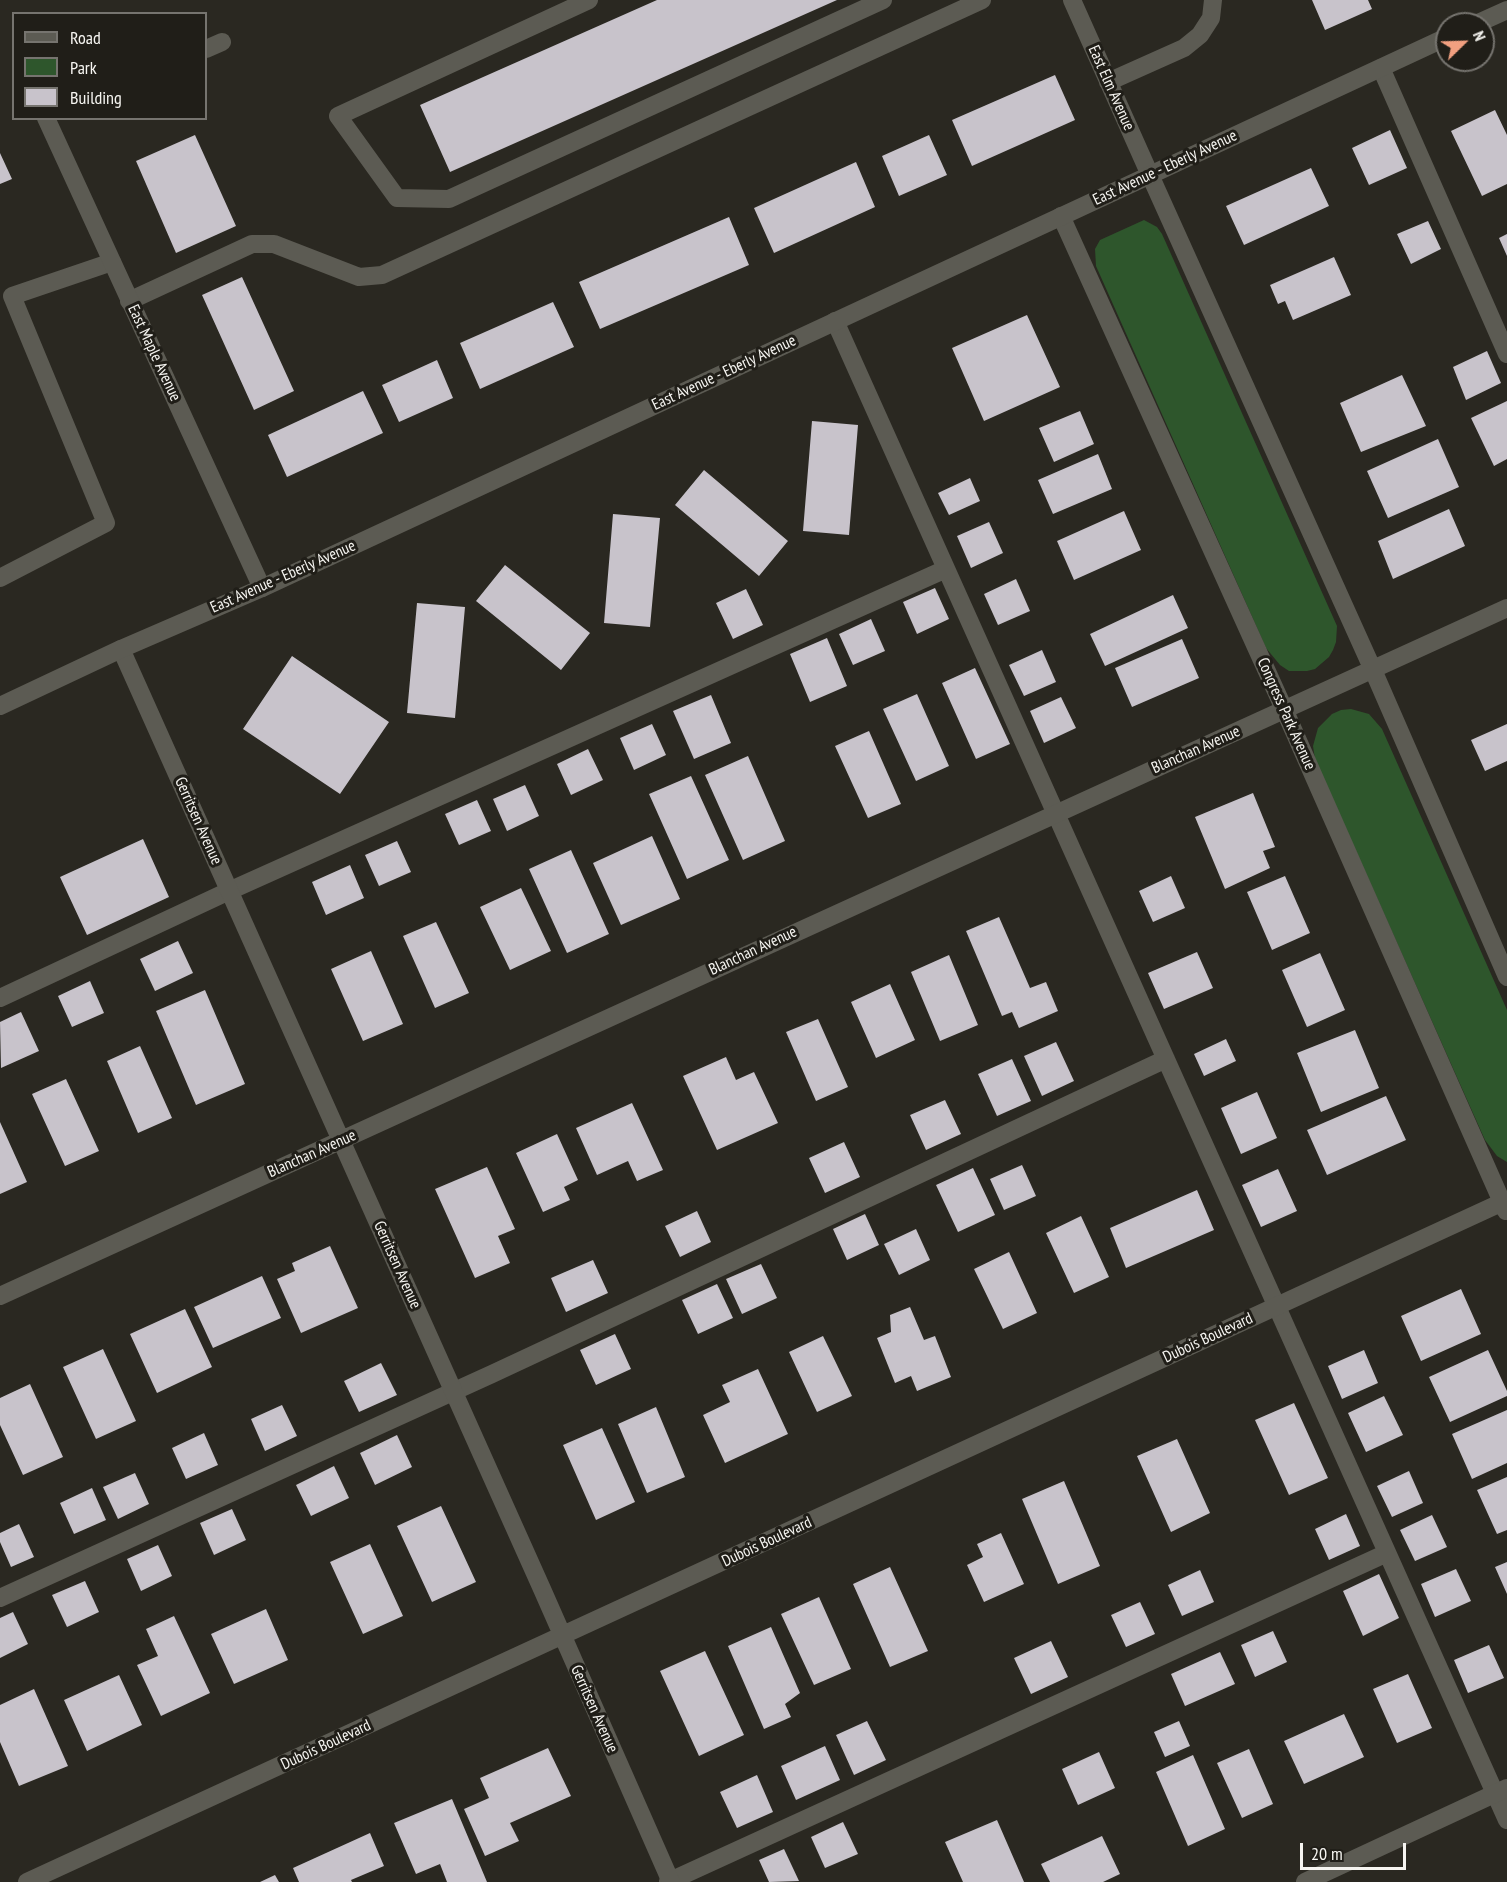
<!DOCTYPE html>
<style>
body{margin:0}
#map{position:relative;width:1507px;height:1882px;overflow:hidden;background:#2a2821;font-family:"PT Sans Narrow",sans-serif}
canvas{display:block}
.legend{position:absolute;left:12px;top:12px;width:195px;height:108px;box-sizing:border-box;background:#201e18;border:2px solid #76746f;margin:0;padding:8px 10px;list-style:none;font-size:18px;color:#f6f5f1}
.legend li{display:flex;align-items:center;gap:12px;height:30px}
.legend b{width:30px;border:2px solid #76746f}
.north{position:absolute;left:1435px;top:12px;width:60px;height:60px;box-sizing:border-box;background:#201e18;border:2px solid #76746f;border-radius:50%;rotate:67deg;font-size:16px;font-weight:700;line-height:24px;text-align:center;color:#f6f5f1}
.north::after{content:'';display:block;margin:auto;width:21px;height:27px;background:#f2a080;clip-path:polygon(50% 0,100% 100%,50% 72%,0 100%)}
.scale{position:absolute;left:1300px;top:1843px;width:106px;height:27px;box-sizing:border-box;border:3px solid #f6f5f1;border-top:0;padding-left:8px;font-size:18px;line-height:21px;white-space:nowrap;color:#f6f5f1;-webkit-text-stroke:4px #201e18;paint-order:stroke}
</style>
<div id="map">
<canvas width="1507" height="1882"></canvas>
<ul class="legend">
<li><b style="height:8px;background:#5c5b53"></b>Road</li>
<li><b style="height:16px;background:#2e562c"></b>Park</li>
<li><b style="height:16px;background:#c8c3cb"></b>Building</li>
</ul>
<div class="north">N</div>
<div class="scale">20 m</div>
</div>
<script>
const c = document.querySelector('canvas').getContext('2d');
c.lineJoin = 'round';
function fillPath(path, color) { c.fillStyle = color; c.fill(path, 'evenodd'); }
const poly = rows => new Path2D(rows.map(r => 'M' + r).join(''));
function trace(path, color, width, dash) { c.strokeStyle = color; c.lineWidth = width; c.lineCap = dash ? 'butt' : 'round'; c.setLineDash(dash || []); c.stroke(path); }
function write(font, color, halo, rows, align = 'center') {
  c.font = font + ' "PT Sans Narrow",sans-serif'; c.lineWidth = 6; c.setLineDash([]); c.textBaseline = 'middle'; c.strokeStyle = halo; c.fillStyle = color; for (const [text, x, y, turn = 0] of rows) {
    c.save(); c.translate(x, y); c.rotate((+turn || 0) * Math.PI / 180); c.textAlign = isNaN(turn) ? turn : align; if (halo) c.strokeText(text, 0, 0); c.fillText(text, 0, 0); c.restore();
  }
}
const green = poly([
 [1144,220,1157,227,1162,234,1337,626,1336,642,1333,650,1329,657,1315,669,1307,671,1289,671,1280,665,1266,648,1096,266,1095,249,1100,240],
 [1351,709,1369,714,1382,729,1507,1010,1507,1162,1497,1156,1485,1140,1315,759,1313,746,1318,728,1332,714,1341,710]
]);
const building = poly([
 [657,0,837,0,450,172,420,105],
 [1312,0,1368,0,1372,9,1325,30],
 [1055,75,1075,120,972,166,952,120],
 [1495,110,1507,135,1507,184,1482,196,1451,131],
 [1390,130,1407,168,1369,185,1352,148],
 [195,135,236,226,176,253,136,161],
 [929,135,947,175,899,196,882,156],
 [0,153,12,179,0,184],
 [856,162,875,207,774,253,754,208],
 [1311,168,1329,206,1244,245,1226,206],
 [729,217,749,265,600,329,579,282],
 [1428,221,1441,249,1411,264,1397,234],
 [1507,234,1507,256,1499,238],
 [1334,257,1351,295,1293,320,1285,301,1278,304,1270,285],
 [242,277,294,391,254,410,202,295],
 [553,302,574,347,480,389,460,343],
 [1027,315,1060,387,984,421,952,348],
 [1487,351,1501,383,1466,400,1453,367],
 [437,360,453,398,399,422,382,385],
 [1402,375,1426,426,1361,452,1340,403],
 [363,391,383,433,287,477,268,435],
 [1507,401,1507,459,1494,466,1471,418],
 [1080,411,1094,444,1054,462,1039,428],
 [812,421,858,425,849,535,803,531],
 [1438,439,1459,487,1388,518,1367,471],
 [1098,454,1112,489,1053,514,1038,480],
 [704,470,788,541,759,576,675,505],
 [970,478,980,501,949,515,938,493],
 [1449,509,1465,546,1393,579,1378,541],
 [1124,511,1141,550,1074,580,1057,541],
 [613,514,660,518,650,627,604,623],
 [989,522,1003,553,971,568,957,536],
 [505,565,590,633,561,670,476,601],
 [1016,579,1030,611,998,625,984,594],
 [935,588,949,619,917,634,903,602],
 [746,589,763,625,733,639,716,603],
 [1173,595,1188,628,1105,666,1090,634],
 [417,603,465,607,455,718,407,713],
 [871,619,885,651,853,665,839,634],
 [827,638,847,686,810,702,790,654],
 [1182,639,1199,678,1132,707,1115,668],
 [1042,650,1056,682,1024,696,1009,665],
 [292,656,389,722,340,794,243,729],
 [975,668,1010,744,976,759,942,683],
 [917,694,949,766,916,781,883,709],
 [711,695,731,743,694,759,673,711],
 [1061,697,1076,728,1044,743,1030,711],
 [652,724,666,755,634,770,620,738],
 [1507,724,1507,761,1485,771,1471,740],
 [869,731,901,804,868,818,835,746],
 [588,749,603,780,571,795,557,764],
 [748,756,785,841,743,860,705,775],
 [691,776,729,860,687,879,649,794],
 [525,785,539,816,507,831,493,799],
 [1253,793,1275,847,1263,851,1270,868,1225,889,1195,817],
 [477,800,491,831,459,845,445,814],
 [652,836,680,899,621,925,593,863],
 [143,839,169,897,87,935,60,877],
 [397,841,411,872,379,886,365,855],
 [571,850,609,934,567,953,529,869],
 [350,865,364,898,326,915,312,882],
 [1171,876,1185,908,1153,922,1139,891],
 [1285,876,1310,933,1272,950,1247,892],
 [521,888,551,951,510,970,480,907],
 [999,917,1030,988,1046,982,1058,1011,1019,1028,1012,1012,1002,1016,966,931],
 [436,922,469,993,435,1008,403,936],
 [178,941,193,973,155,991,140,959],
 [371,951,403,1024,363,1041,331,969],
 [1197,952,1213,988,1164,1009,1148,973],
 [1320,953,1345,1010,1307,1027,1282,970],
 [949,955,978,1025,940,1041,911,972],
 [90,981,104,1013,72,1027,58,996],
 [890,984,915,1040,876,1058,851,1002],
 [205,990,245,1084,196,1105,156,1011],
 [21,1012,39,1051,1,1068,0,1022],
 [818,1019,848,1087,816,1101,786,1032],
 [1355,1030,1379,1088,1321,1112,1297,1053],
 [1226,1039,1236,1061,1204,1076,1194,1054],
 [1056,1042,1074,1081,1042,1096,1024,1056],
 [140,1046,172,1118,138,1133,107,1061],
 [726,1057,736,1080,754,1072,778,1123,717,1150,683,1076],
 [1012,1059,1031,1101,997,1116,978,1074],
 [66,1079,99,1151,65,1166,32,1094],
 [1257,1092,1277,1138,1241,1154,1221,1108],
 [1386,1096,1406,1140,1327,1175,1307,1130],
 [945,1100,961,1134,926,1150,910,1115],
 [632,1103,663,1170,637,1181,628,1161,597,1175,576,1128],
 [0,1122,27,1182,0,1194],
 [557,1134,578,1180,564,1187,570,1200,543,1212,516,1153],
 [844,1142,860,1177,825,1193,809,1158],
 [1022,1165,1036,1196,1004,1210,990,1179],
 [487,1167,515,1229,498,1236,510,1263,475,1278,435,1189],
 [973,1168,995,1215,958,1232,936,1185],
 [1278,1169,1297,1211,1261,1227,1242,1185],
 [1197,1190,1214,1230,1126,1268,1110,1228],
 [697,1211,711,1242,680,1257,665,1226],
 [865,1214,879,1245,847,1260,833,1229],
 [1081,1216,1109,1277,1074,1293,1046,1233],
 [916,1229,930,1260,899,1275,884,1244],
 [330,1246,358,1308,301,1333,277,1279,295,1271,292,1263],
 [1009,1252,1037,1313,1003,1329,974,1269],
 [593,1260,608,1293,566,1312,551,1278],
 [761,1264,777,1298,742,1314,726,1279],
 [262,1276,281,1318,213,1348,194,1307],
 [717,1284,733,1318,698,1334,682,1300],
 [1461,1289,1481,1334,1421,1361,1401,1316],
 [910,1307,924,1340,935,1336,951,1377,917,1391,911,1376,895,1383,877,1338,891,1332,890,1315],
 [185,1309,212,1367,157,1393,130,1334],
 [615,1334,631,1369,596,1385,580,1350],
 [823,1336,852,1396,817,1412,789,1352],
 [103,1349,136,1421,96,1439,63,1367],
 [1364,1350,1378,1383,1342,1399,1328,1366],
 [1488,1350,1507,1391,1507,1396,1450,1422,1429,1377],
 [381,1363,397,1395,359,1412,344,1381],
 [758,1369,788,1434,725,1463,703,1415,730,1402,722,1385],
 [30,1384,63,1457,23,1475,0,1425,0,1398],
 [1384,1396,1403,1435,1366,1452,1348,1413],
 [1294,1403,1328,1478,1289,1495,1255,1420],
 [282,1405,297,1436,265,1451,251,1419],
 [656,1407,685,1477,647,1493,618,1424],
 [1507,1410,1507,1463,1472,1479,1452,1434],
 [602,1428,635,1502,596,1520,563,1445],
 [204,1433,218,1465,186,1479,172,1448],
 [397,1435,412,1467,375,1485,360,1453],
 [1177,1439,1210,1513,1171,1532,1137,1456],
 [334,1466,349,1498,311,1516,296,1485],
 [1409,1471,1423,1503,1392,1517,1377,1486],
 [135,1473,149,1504,118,1519,103,1487],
 [1507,1477,1507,1530,1497,1534,1477,1490],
 [1064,1481,1100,1566,1058,1584,1022,1499],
 [92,1488,106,1520,74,1534,60,1503],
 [441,1506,476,1582,432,1602,397,1526],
 [232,1509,246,1540,214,1555,200,1523],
 [1346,1514,1360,1546,1329,1560,1315,1529],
 [1432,1515,1447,1547,1415,1561,1400,1530],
 [19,1524,34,1557,11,1567,0,1542,0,1533],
 [1001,1533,1024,1584,984,1602,967,1565,983,1557,977,1544],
 [370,1544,403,1616,363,1634,330,1562],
 [158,1545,172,1576,141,1591,127,1559],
 [1507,1562,1507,1594,1495,1567],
 [890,1567,928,1651,890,1667,853,1584],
 [1456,1569,1471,1601,1435,1617,1421,1584],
 [1200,1570,1214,1602,1182,1616,1168,1585],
 [1379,1574,1399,1618,1363,1636,1343,1591],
 [85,1581,99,1612,67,1627,52,1595],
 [819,1597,851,1669,814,1685,781,1614],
 [1140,1602,1155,1634,1126,1647,1111,1615],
 [266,1609,288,1660,234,1684,211,1634],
 [13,1612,28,1644,0,1658,0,1618],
 [174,1616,210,1693,161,1716,137,1665,158,1656,146,1629],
 [771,1627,800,1693,785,1704,791,1717,764,1729,728,1646],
 [1273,1631,1287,1662,1255,1677,1241,1645],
 [1051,1641,1068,1677,1031,1694,1014,1658],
 [1489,1645,1504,1678,1468,1693,1454,1660],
 [705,1651,744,1735,699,1756,660,1671],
 [1220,1652,1235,1684,1185,1706,1171,1674],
 [1408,1674,1432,1728,1397,1743,1373,1689],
 [119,1675,142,1725,87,1751,64,1700],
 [34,1689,68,1766,19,1786,0,1742,0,1705],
 [1344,1714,1364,1757,1304,1784,1284,1741],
 [867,1721,886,1760,854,1775,836,1735],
 [1179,1721,1190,1746,1165,1757,1154,1732],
 [825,1746,840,1780,796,1800,781,1766],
 [548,1748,571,1796,510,1823,519,1841,485,1856,464,1809,489,1798,480,1778],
 [1249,1749,1273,1804,1242,1818,1217,1763],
 [1099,1752,1115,1788,1078,1805,1062,1769],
 [1193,1755,1225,1829,1188,1846,1156,1772],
 [757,1775,773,1812,737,1828,720,1792],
 [452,1799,487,1882,447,1882,440,1864,416,1874,394,1823],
 [997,1820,1024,1882,963,1882,945,1842],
 [843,1822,858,1854,825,1868,811,1837],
 [370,1833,384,1866,351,1880,352,1882,299,1882,293,1868],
 [1102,1836,1120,1874,1103,1882,1050,1882,1041,1864],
 [784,1849,799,1881,769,1882,759,1860],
 [275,1875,279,1882,260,1882]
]);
const service = poly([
 [589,0,338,116,397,198,449,199,883,0],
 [1072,0,1150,175],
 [206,49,222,42],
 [1381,68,1507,354],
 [1108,82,1184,48,1200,35,1211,18,1213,0],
 [129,301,252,244,274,244,359,277,382,275,982,0],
 [835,321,1507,1820],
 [0,578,106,523,12,296,112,262],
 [0,998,229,891,946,569],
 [0,1598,492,1374,1166,1059],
 [668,1882,1387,1553]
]);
const minor = poly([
 [46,118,262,588],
 [1150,175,1373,670,1507,977],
 [1061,216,1284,709,1506,1211],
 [121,649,542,1589,671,1882],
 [0,1296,1507,608],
 [27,1882,1507,1200],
 [1305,1882,1507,1788]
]);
const secondary = poly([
 [1476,24,1507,10],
 [0,706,121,649,262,588,1447,37]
]);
const streetNames = [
 ["East Elm Avenue",1111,88,66],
 ["East Avenue - Eberly Avenue",1165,168,-25],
 ["East Maple Avenue",154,353,65],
 ["East Avenue - Eberly Avenue",724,373,-25],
 ["East Avenue - Eberly Avenue",283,577,-24],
 ["Congress Park Avenue",1286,714,66],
 ["Blanchan Avenue",1196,750,-24],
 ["Gerritsen Avenue",198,821,66],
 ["Blanchan Avenue",753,951,-25],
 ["Blanchan Avenue",312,1154,-24],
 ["Gerritsen Avenue",397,1265,66],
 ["Dubois Boulevard",1208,1338,-25],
 ["Dubois Boulevard",767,1542,-25],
 ["Gerritsen Avenue",594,1709,66],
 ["Dubois Boulevard",326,1745,-25]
];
fillPath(green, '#2e562c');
fillPath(building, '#c8c3cb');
trace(service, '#5c5b53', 18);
trace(minor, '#5c5b53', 18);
trace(secondary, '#5c5b53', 18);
write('16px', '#f6f5f1', '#201e18', streetNames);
</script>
